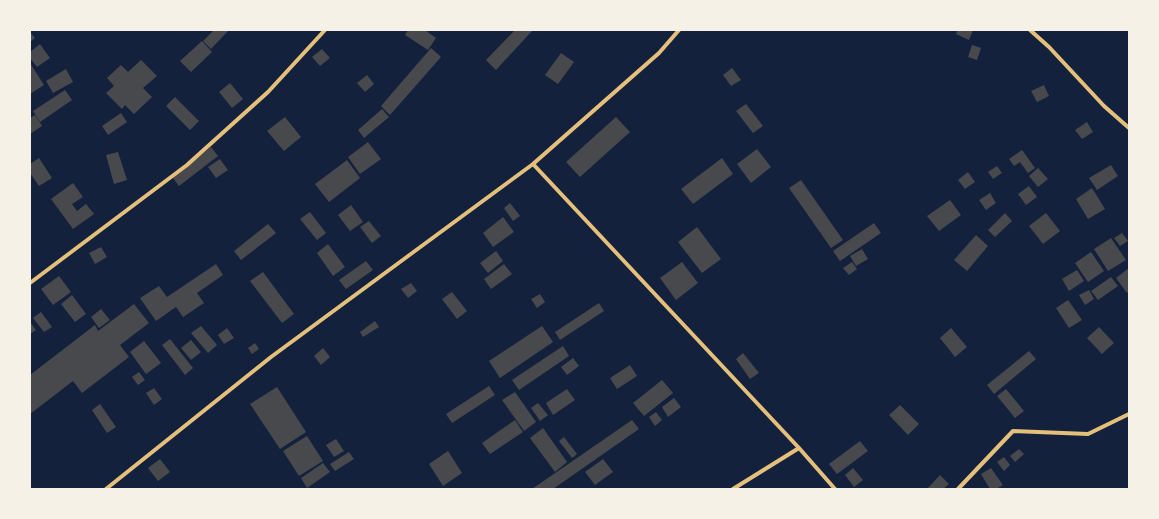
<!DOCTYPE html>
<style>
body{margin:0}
#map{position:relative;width:1159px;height:519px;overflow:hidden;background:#14213d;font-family:Raleway,sans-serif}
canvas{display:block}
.frame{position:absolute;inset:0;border:31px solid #f6f1e7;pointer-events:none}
</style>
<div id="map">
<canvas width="1159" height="519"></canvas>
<div class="frame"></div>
</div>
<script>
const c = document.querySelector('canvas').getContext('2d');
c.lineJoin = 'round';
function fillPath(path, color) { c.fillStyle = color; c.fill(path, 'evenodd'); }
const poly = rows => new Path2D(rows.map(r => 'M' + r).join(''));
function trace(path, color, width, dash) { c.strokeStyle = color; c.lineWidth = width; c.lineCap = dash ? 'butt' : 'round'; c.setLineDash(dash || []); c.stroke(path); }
const building = poly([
 [214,30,229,30,211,49,203,41],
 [408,30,425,30,436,38,428,50,405,35],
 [515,30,531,30,532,31,496,70,486,60],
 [958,30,973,30,969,40,956,34],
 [30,32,35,38,30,42],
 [202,41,212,52,191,72,180,61],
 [40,44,50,58,37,67,30,58,30,52],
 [972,45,981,48,977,60,968,57],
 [431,48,441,57,390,115,381,106],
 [322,49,330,58,320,66,312,57],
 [561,53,574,62,558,84,545,75],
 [141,60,157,76,143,88,152,97,134,114,125,105,122,109,106,93,114,86,107,78,121,65,128,72],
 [30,63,44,85,30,94],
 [732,68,741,80,731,86,723,75],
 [66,69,73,82,53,93,46,81],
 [367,75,374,84,365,92,357,83],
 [230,83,243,99,232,108,219,92],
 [1044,85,1049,96,1037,102,1031,91],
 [65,90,72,100,40,122,33,111],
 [175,97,199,121,190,130,166,106],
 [746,104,763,126,753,133,736,111],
 [382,109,389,117,364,138,358,130],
 [121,113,127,122,108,135,102,126],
 [35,115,42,126,30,134,30,118],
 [285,117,301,137,284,151,267,131],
 [616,117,630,132,580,177,566,162],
 [1087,122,1093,132,1082,139,1075,130],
 [368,142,381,159,360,174,348,157],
 [211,147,218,156,179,186,173,178],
 [757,149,771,167,751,183,737,164],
 [1022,150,1035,168,1028,173,1020,162,1014,166,1009,159],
 [118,152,127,180,114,184,106,155],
 [39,158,52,178,39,186,30,173,30,164],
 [722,158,733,174,693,204,681,189],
 [220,159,228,170,216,178,208,167],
 [347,160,360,178,329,202,315,184],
 [1111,165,1118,176,1097,190,1089,178],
 [997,166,1002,173,993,179,988,172],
 [1038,168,1048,179,1038,187,1029,176],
 [968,172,975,182,965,189,958,180],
 [801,180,843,240,831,248,789,188],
 [73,183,83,197,72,204,77,211,86,204,94,214,73,229,51,199],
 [1029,186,1037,197,1026,205,1018,194],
 [1092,188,1105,209,1088,219,1076,199],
 [990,193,996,203,986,210,979,200],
 [950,200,961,215,939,231,927,216],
 [510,203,520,216,513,221,504,208],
 [351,205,363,222,350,231,338,215],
 [310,212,326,233,317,240,300,219],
 [1005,213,1012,221,995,237,988,230],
 [1046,213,1060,231,1043,244,1029,226],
 [503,217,514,232,493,247,483,233],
 [369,221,381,236,372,243,360,227],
 [874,223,881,233,840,261,833,251],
 [268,224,276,233,241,260,234,251],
 [697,227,721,259,702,273,678,242],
 [1122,233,1128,241,1120,246,1114,238],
 [976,235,988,246,967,271,954,260],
 [1111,238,1126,260,1108,271,1094,249],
 [328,244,345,267,333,276,317,253],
 [101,247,107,257,95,264,89,253],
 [862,249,868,259,856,266,850,256],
 [496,251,503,261,488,273,480,263],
 [1091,252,1104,271,1088,282,1075,263],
 [366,261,373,270,346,289,339,280],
 [682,262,698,283,676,300,660,278],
 [852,262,857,269,849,275,843,268],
 [216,264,223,275,197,293,204,303,183,317,176,307,156,321,140,298,159,286,167,297],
 [504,264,512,274,491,289,484,279],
 [1129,268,1129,291,1127,293,1116,278],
 [1077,270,1084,281,1069,291,1062,279],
 [263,272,294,314,282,323,250,281],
 [59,276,71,292,53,305,41,289],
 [1111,277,1118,286,1098,300,1091,291],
 [411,283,417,291,408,298,401,289],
 [1089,290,1094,299,1085,305,1079,295],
 [452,292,467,311,457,319,442,299],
 [540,294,545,302,537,308,531,299],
 [72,295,86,314,75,322,61,304],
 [1068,300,1082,320,1069,328,1056,308],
 [599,303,604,311,560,340,555,332],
 [134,304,149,323,120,345,129,357,82,393,73,381,30,414,30,375,95,325,98,331],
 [101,309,110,320,99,328,91,317],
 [41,312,52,327,44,332,33,318],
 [375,321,379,327,363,337,360,332],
 [30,322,36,330,30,334],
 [201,326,217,345,208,353,191,333],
 [542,326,553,342,500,378,489,361],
 [1099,327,1114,343,1102,354,1087,338],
 [227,328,234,338,224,344,218,335],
 [951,328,967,347,955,357,940,338],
 [170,339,193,368,185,375,162,345],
 [191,340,201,352,191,360,181,348],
 [144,341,161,363,146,374,130,352],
 [255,343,259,349,252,354,248,348],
 [563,346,569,356,519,390,512,380],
 [323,348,330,357,321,365,314,356],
 [1029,351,1036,359,994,394,987,385],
 [743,353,759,373,750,379,736,359],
 [573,358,579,366,567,375,561,367],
 [630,365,637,376,617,389,610,378],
 [139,372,145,380,138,385,132,377],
 [662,380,673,393,644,416,633,403],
 [489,386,495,395,452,423,446,414],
 [277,387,306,432,280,449,250,404],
 [154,388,162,399,154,405,146,393],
 [567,389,575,400,553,415,546,403],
 [1006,389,1024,411,1015,418,997,396],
 [515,392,536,422,524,431,502,400],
 [674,398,681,407,668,417,662,407],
 [538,403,548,415,540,421,531,408],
 [100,404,116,427,107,433,92,410],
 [900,405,919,424,908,435,889,415],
 [656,412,662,420,655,426,649,417],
 [515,420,523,432,490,454,482,443],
 [632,420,639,429,553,489,532,489],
 [543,428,567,462,555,472,530,438],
 [307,436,323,461,299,476,283,451],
 [564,437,577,454,572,458,559,441],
 [336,439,344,451,334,457,326,445],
 [860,441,868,451,837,474,829,464],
 [1019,449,1024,454,1015,462,1010,456],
 [448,451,462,473,443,486,429,464],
 [349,452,354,459,335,471,330,464],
 [1004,457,1010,465,1004,471,997,462],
 [160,459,170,472,158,481,148,468],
 [603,459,613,472,595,485,585,472],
 [323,463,330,472,307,488,301,478],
 [853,468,863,480,854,487,845,475],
 [991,468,1003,485,996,489,990,489,981,474],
 [940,475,949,484,943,489,927,489]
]);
const minor = poly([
 [1030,30,1049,47,1104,106,1129,128],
 [533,164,799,448,835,489],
 [30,283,187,165,268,92,325,30],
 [106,489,271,357,533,164,659,53,679,30],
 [733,489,799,448],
 [958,489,1013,431,1088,434,1129,414]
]);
fillPath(building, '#48494c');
trace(minor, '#e5c07b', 4);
</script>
